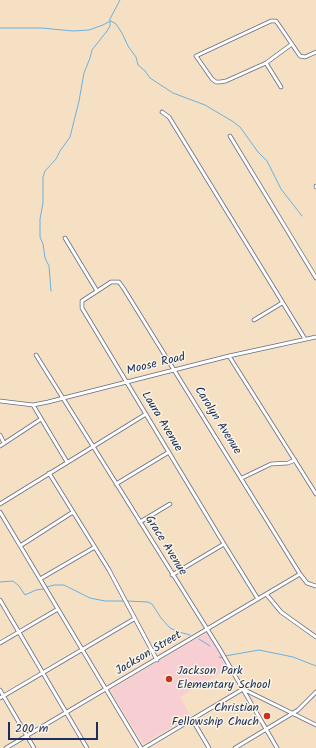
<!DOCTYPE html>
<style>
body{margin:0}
#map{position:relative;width:316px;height:748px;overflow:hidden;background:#f5e0c4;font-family:Kalam,sans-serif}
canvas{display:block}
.scale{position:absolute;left:8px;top:722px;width:90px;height:18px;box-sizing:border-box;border:2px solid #1b2f5e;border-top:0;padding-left:5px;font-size:12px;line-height:14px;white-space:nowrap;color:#1b2f5e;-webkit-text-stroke:3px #fcf5e5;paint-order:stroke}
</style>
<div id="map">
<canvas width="316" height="748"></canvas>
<div class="scale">200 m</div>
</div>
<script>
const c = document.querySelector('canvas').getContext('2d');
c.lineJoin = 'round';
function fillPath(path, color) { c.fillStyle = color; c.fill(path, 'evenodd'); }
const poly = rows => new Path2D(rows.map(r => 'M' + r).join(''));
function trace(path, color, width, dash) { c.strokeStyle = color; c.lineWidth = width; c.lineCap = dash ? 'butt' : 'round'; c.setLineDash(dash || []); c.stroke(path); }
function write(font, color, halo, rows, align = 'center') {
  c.font = font + ' Kalam,sans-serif'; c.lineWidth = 3; c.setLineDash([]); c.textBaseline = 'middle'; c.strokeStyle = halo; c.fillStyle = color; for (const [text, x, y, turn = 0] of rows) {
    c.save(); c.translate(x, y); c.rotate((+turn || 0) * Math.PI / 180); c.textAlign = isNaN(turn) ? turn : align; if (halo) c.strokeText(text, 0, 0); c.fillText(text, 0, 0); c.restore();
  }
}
const built = poly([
 [207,632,228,668,180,697,191,716,143,744,110,690]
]);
const stream = poly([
 [111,21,116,24,122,33,128,46,136,57,138,65,145,71,150,78,173,93,205,105,232,121,240,127,258,152,267,161,281,189,302,216],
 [0,28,42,28,73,31,89,30,103,25,110,21],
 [51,291,49,266,45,258,43,244,40,237,40,219,43,203,43,177,45,171,56,159,60,151,70,137,79,101,84,73,90,58,92,50,107,31,110,26,110,19,120,0],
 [0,582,13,581,19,586,25,595,36,590,44,589],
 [47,587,54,585,64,585,90,598,105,601,124,601],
 [127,601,148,602,152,604,161,618,170,628,179,632,190,635],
 [199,639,210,646],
 [219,657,222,658,225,656,259,650,293,657,316,666]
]);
const minor = poly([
 [292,44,266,63,226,81,220,82,216,82,212,79,196,56,271,21,276,21,283,31,300,56,305,57,316,52],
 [266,63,281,87],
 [162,112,169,117,305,339],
 [230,136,316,278],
 [316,186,316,187],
 [65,238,97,291],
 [254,320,282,303],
 [36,355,219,648,277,748],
 [229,356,316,494],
 [0,401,33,405,48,402,229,356,316,337],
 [33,405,67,462],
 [0,435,4,443],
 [0,446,41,419],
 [49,473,109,570,157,660],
 [242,478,271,464,288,463,295,460],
 [116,484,169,452],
 [0,504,146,414],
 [0,512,141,748],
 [140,522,170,504],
 [20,546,73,512],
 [172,575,224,544],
 [40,579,95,547],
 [267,595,281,612,316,637],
 [258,599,224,544,82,308,82,301,111,282,119,282,124,289,300,574,307,583,316,586],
 [0,600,87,748],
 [0,643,58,609],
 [0,690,34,748],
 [0,698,134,619],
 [192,719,209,748],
 [6,748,300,574],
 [144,748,243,689,316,725],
 [235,748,298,710,316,692]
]);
const markers = [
 [169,679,4,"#c8321e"],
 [267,716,4,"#c8321e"]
];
const streetNames = [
 ["Moose Road",156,365,-14],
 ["Carolyn Avenue",217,421,58],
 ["Laura Avenue",161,422,59],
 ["Grace Avenue",165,546,58],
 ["Jackson Street",149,654,-31]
];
const poiNames = [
 ["Jackson Park",177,672],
 ["Elementary School",177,686],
 ["Christian",259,709,"right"],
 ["Fellowship Chuch",259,723,"right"]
];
fillPath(built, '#f7cfd3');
trace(stream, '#69b0e0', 1);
trace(minor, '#676d82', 4.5);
trace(minor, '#fff', 3);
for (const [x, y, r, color] of markers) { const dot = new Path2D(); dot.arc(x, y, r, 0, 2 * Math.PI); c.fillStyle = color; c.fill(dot); trace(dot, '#fcf5e5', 1.5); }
write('12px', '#1b2f5e', '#fcf5e5', streetNames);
write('12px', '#1b2f5e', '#fcf5e5', poiNames, 'left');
</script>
